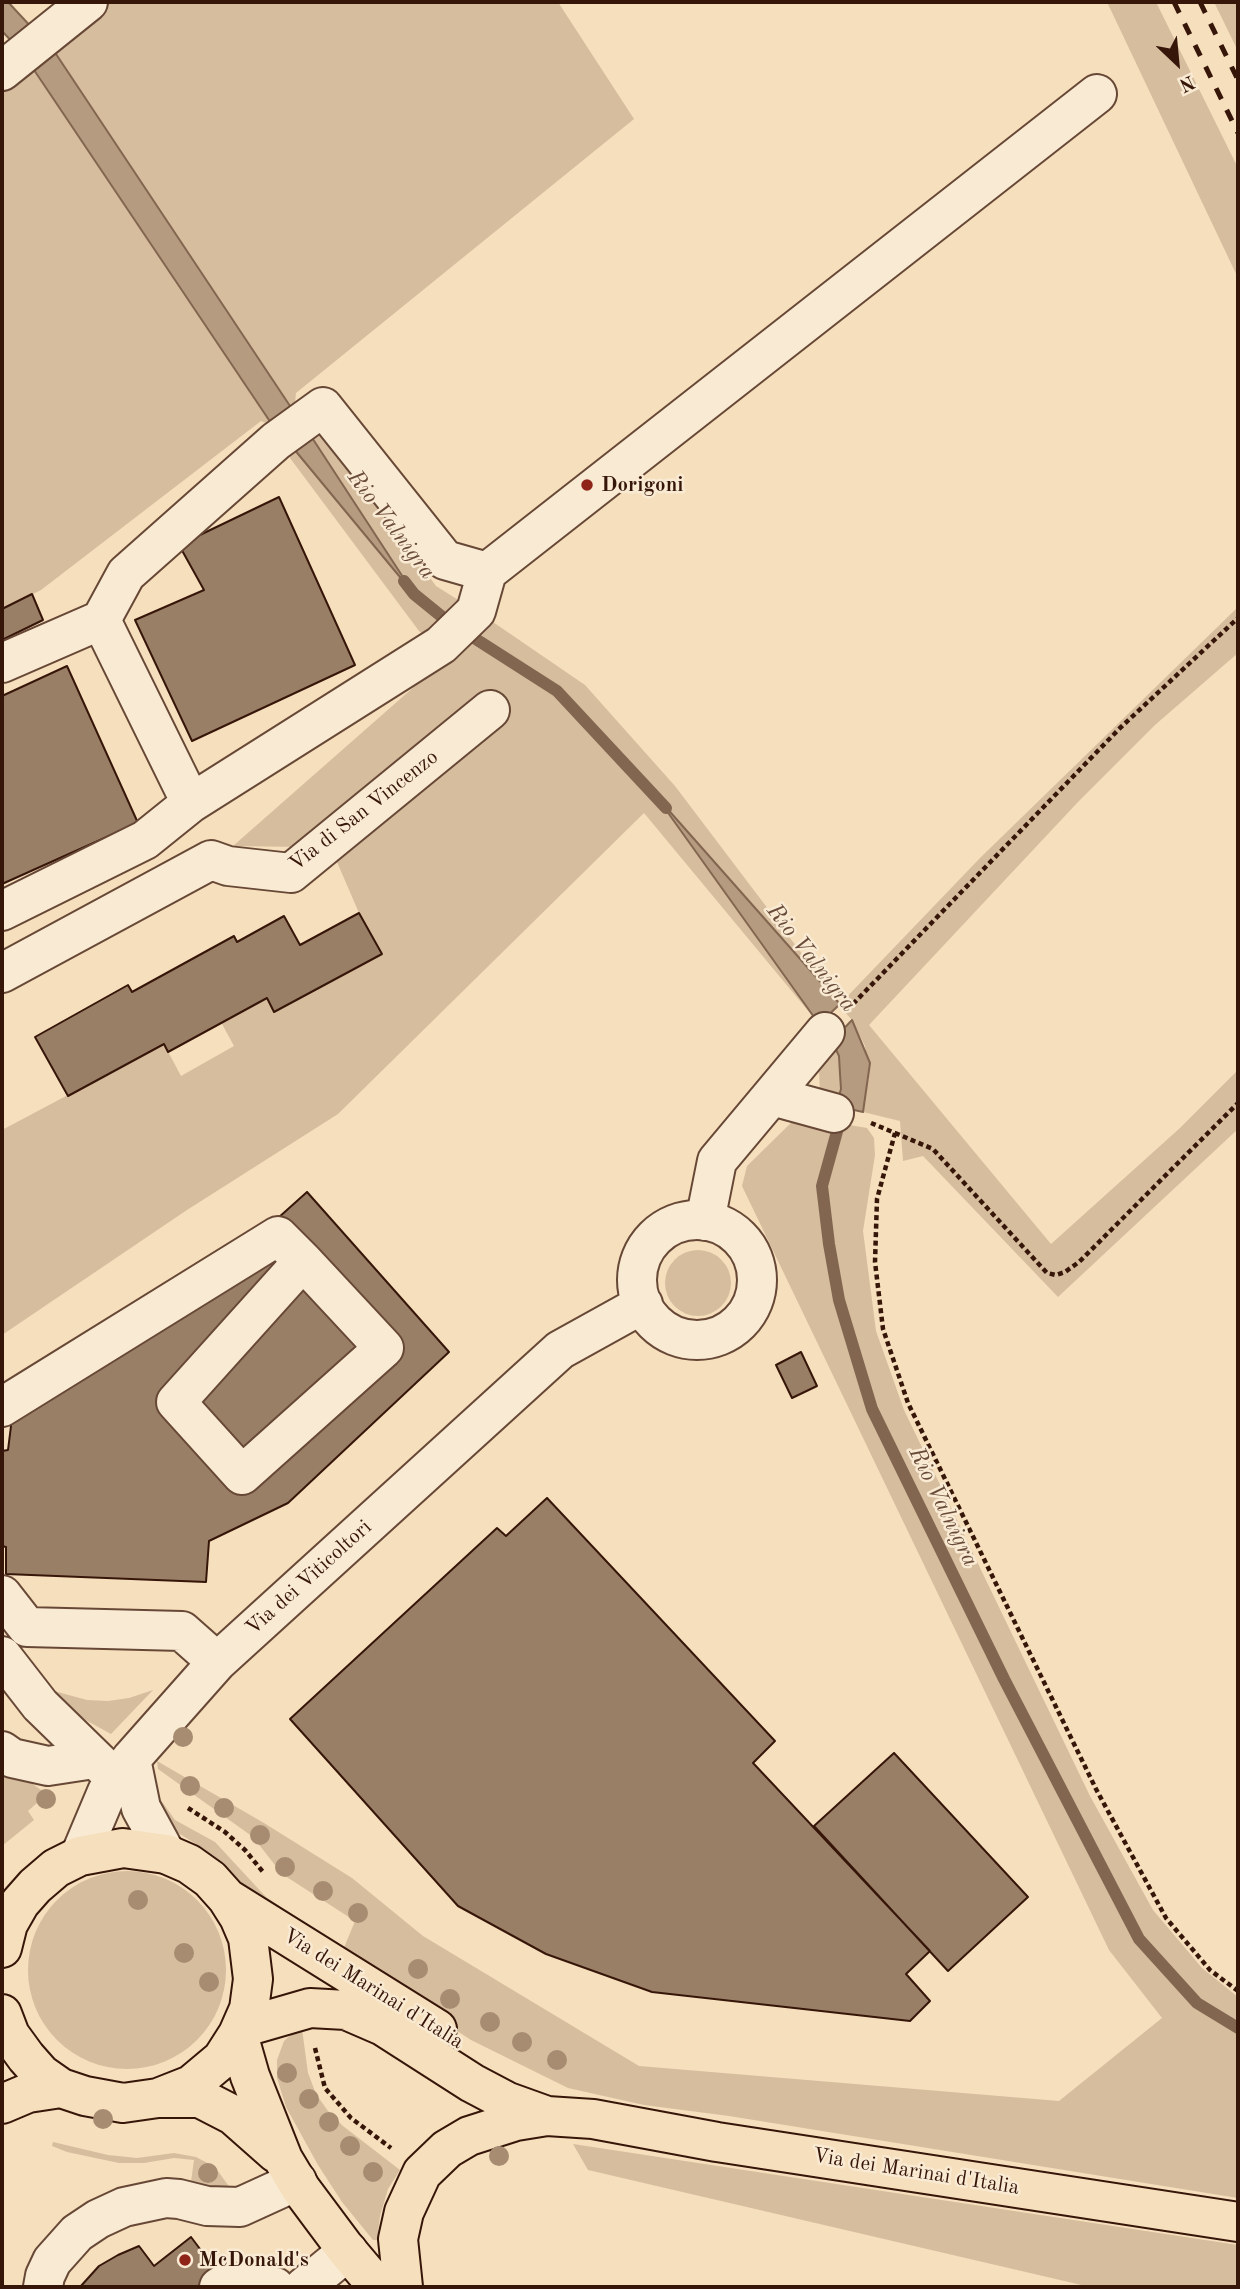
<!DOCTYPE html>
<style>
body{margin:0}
#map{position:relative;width:1240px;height:2289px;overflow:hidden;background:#f6dfbc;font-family:"Old Standard TT",serif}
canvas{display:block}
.frame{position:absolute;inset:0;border:4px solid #37160a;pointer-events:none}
.north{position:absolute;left:1142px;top:28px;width:70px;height:70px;-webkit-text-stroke:5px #f9ead3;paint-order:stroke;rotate:154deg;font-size:19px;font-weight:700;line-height:28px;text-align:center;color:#37160a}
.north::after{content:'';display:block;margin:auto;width:24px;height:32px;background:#37160a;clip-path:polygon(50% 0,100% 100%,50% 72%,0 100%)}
</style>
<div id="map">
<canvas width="1240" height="2289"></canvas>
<div class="frame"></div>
<div class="north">N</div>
</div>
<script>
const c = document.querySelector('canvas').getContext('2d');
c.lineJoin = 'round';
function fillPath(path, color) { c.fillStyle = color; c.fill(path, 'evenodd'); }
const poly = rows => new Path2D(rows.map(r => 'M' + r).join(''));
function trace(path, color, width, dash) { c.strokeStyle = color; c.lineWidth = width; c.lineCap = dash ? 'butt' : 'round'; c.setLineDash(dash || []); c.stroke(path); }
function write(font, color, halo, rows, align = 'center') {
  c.font = font + ' "Old Standard TT",serif'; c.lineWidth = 5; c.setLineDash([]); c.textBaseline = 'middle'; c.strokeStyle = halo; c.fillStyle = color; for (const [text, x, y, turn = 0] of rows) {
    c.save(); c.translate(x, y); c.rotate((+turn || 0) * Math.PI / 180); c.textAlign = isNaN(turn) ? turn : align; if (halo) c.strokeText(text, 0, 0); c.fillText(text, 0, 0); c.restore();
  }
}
const green = poly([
 [110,2,558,2,634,119,296,393,294,412,52,48],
 [1107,2,1156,2,1238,168,1238,278],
 [1214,2,1238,2,1238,51],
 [30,64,273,426,261,421,41,590,2,609,2,84],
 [307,430,324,433,436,586,463,603,428,637,419,631,290,458,289,443,409,587],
 [1238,607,1238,653,1155,725,1078,802,869,1025,1051,1244,1180,1128,1238,1070,1238,1129,1058,1297,923,1156,903,1161,900,1121,863,1112,864,1095,869,1078,865,1046,852,1020,662,805,819,1024,644,813,338,1114,187,1210,2,1335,2,1130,164,1044,181,1076,234,1046,221,1022,267,998,275,1012,381,954,359,913,337,862,505,720,302,847,233,846,490,620,585,685,675,786,840,1004,980,858],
 [832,1041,839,1056,840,1074,841,1089,836,1106,820,1095,819,1071,818,1056],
 [798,1116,867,1128,874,1138,875,1155,863,1231,876,1331,904,1410,1090,1796,1153,1910,1202,1968,1238,1997,1238,2198,729,2116,644,2105,568,2088,471,2040,341,1955,355,1921,282,1874,253,1837,158,1769,157,1761,264,1823,352,1878,423,1936,639,2066,1059,2101,1162,2018,1109,1950,742,1186,747,1166],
 '665 1283a33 33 0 1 1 66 0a33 33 0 1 1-66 0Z',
 [153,1690,111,1734,71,1712,54,1691,87,1700,108,1701,129,1698],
 [2,1763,47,1794,28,1811,34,1820,2,1846],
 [158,1796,175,1820,215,1842,266,1897,315,1930,313,1936,263,1903,204,1849,167,1826,159,1813],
 '28 1970a99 99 0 1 1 198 0a99 99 0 1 1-198 0Z',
 [302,2029,308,2073,316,2094,328,2111,343,2126,400,2170,388,2189,380,2216,377,2240,373,2240,342,2202,318,2165,286,2107,277,2078,277,2060,284,2041,293,2033],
 [53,2142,108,2155,137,2158,174,2153,196,2157,215,2167,233,2192,190,2189,194,2160,174,2158,144,2163,119,2163,67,2152,52,2146],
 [573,2144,1238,2245,1238,2287,1090,2287,588,2170]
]);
const water = poly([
 [2,2,8,2,34,30,15,45,2,31,2,2],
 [52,48,294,412,273,426,30,64,52,48],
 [307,430,414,594,289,443,307,430],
 [656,796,840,1004,819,1024,656,796],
 [852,1020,870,1063,863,1112,836,1106,841,1089,840,1074,839,1056,832,1041,852,1020]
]);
const stream = poly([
 [404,581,414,594,446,620,557,691,666,808],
 [841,1117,822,1186,829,1244,839,1300,872,1409,1004,1679,1139,1939,1197,2003,1238,2028]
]);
const building = poly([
 [279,497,355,665,192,741,135,620,204,590,179,545,279,497],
 [32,594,43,620,2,640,2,609,32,594],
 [67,666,138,823,2,884,2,696,67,666],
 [359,913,382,954,274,1012,267,998,168,1052,164,1044,68,1096,35,1037,128,985,132,992,234,936,237,942,284,916,300,945,359,913],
 [307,1192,449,1352,288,1503,209,1541,206,1582,6,1574,6,1547,2,1546,2,1451,8,1450,11,1426,2,1411,268,1227,307,1192],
 [801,1352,817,1386,792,1398,776,1365,801,1352],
 [547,1498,775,1741,753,1763,930,1951,906,1974,930,2001,910,2021,652,1992,546,1954,458,1906,290,1719,497,1528,506,1536,547,1498],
 [894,1753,1028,1897,948,1971,814,1826,894,1753],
 [191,2237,218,2273,200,2287,80,2287,99,2266,118,2255,139,2246,154,2266,191,2237]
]);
const path = poly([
 [853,1004,1120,728,1238,618],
 [871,1123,895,1133,877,1199,875,1262,883,1329,908,1403,1096,1789,1166,1918,1210,1970,1238,1991],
 [895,1133,933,1149,1047,1273,1056,1275,1065,1272,1079,1262,1238,1103],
 [188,1808,225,1832,245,1850,263,1872],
 [315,2048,325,2088,351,2118,391,2148]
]);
const minor = poly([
 [2,71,88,2],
 [101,620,126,574,276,441,323,407,445,560,487,572],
 [2,663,101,620,191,803,145,840,2,911],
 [191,803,441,645,476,611,487,572,1097,94],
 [2,973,211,860,228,866,291,873,490,710],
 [772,1096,834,1113],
 '637 1280a60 60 0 1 1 120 0a60 60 0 1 1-120 0Z',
 [705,1221,717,1161,825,1032],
 [2,1407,278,1236,303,1261,384,1348,242,1475,176,1402,303,1261],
 [2,1595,27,1627,182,1631,217,1662],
 [2,1656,40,1705,117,1780],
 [2,1751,12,1758,48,1766,94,1759],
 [131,1759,141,1808,166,1854],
 [80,1856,107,1792,131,1759,217,1662,560,1350,643,1304],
 [43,2287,45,2276,52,2261,77,2233,98,2219,124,2207,166,2198,179,2199,207,2206,240,2207,297,2181],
 [219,2287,227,2282,275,2287],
 [304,2287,348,2251]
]);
const major = poly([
 [227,1898,437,2029],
 [2,1948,8,1924,20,1903,35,1886,56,1868,80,1856,123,1848,166,1854,189,1864,210,1879,227,1898,239,1917,248,1938,253,1979,249,2009,238,2034,222,2059,191,2085,158,2098,123,2103,85,2096,61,2088,41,2074,26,2057,10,2035,2,2014],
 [241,2028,310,2008,346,2010,383,2026,472,2083,508,2102,547,2116,593,2119,717,2142,1238,2222],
 [238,2034,250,2076,283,2159,301,2189,345,2248,378,2287],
 [159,2098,200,2098,233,2115,276,2153],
 [2,2104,28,2093,61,2088],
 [403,2287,398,2239,404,2212,422,2173,447,2149,469,2136,516,2121,547,2116]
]);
const rail = poly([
 [1174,2,1238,133],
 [1200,2,1238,80]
]);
const trees = [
 [183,1737],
 [190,1786],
 [46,1799],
 [224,1808],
 [260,1835],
 [285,1867],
 [323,1891],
 [138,1900],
 [358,1913],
 [184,1953],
 [418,1969],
 [209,1982],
 [450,1999],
 [490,2022],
 [522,2042],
 [557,2060],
 [287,2073],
 [309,2099],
 [103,2119],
 [329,2122],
 [350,2146],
 [499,2156],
 [373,2172],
 [208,2173]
];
const markers = [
 [587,485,7,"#8f2418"],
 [185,2260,7,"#8f2418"]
];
const poiNames = [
 ["Dorigoni",601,485],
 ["McDonald's",199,2260]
];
const streetNames = [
 ["Via di San Vincenzo",364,811,-38],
 ["Via dei Viticoltori",309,1578,-42],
 ["Via dei Marinai d'Italia",373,1989,32],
 ["Via dei Marinai d'Italia",916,2172,9]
];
const waterNames = [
 ["Rio Valnigra",391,525,53],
 ["Rio Valnigra",811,958,52],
 ["Rio Valnigra",943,1507,64]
];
fillPath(green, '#d6bd9e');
fillPath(water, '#b59b7f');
trace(water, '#836650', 2);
trace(stream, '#836650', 12);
fillPath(building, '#9a7f67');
trace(building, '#37160a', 2);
trace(minor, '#674836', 42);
trace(major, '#37160a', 42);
trace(path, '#37160a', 4.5, [5, 3.5]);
trace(minor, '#f9ead3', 38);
trace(major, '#f6dfbc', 38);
trace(rail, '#37160a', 5, [12, 12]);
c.fillStyle = '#a78c72';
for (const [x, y] of trees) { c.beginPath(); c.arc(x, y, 10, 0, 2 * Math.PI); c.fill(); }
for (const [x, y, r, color] of markers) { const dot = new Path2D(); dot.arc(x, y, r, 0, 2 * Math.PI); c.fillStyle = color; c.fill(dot); trace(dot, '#f9ead3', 2.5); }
write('bold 21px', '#37160a', '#f9ead3', poiNames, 'left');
write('21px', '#37160a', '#f9ead3', streetNames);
write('italic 23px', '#694b39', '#f9ead3', waterNames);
</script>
